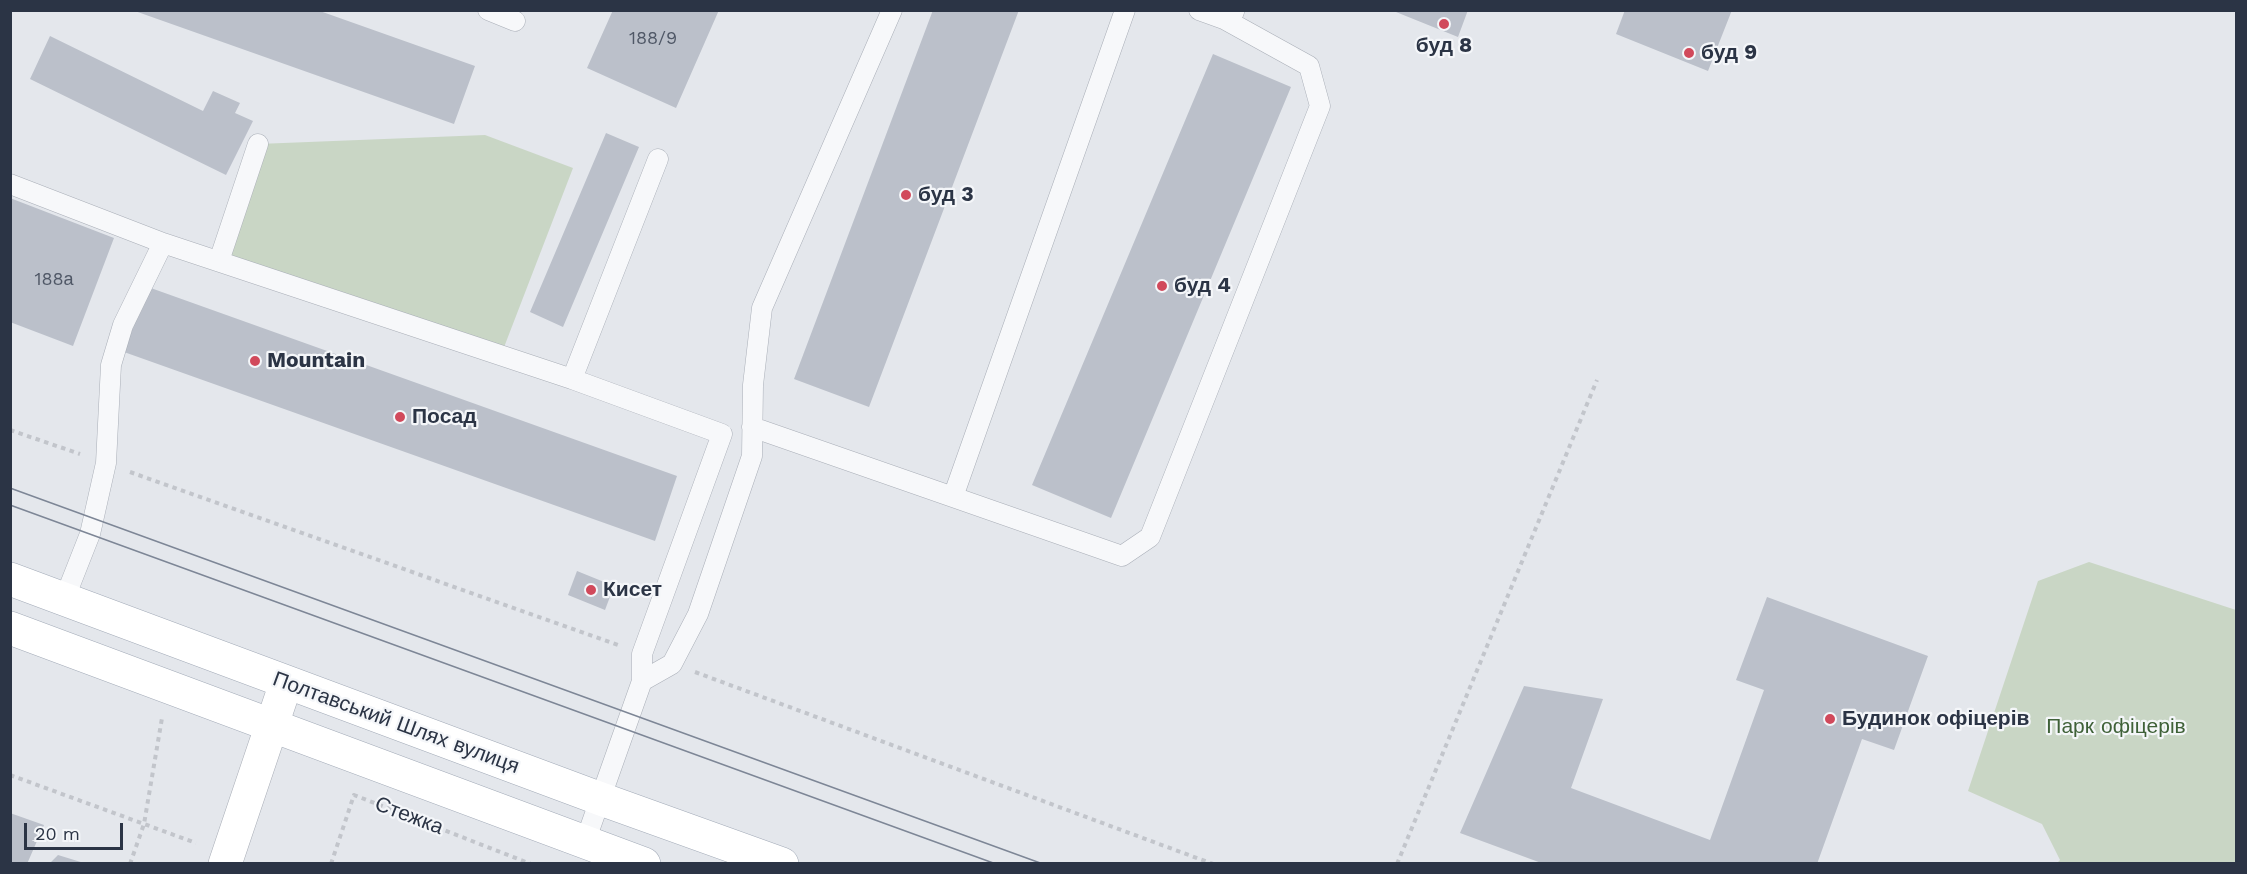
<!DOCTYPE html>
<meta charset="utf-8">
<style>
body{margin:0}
#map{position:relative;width:2247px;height:874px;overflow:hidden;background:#e4e7ec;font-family:"Work Sans",sans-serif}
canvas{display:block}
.frame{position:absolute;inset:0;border:12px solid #2b3445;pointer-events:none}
.scale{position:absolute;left:24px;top:823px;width:99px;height:27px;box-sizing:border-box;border:3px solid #2b3445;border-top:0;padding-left:8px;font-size:18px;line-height:21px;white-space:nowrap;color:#2b3445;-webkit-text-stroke:4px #f4f6f9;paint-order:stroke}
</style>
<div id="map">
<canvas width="2247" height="874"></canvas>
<div class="frame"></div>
<div class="scale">20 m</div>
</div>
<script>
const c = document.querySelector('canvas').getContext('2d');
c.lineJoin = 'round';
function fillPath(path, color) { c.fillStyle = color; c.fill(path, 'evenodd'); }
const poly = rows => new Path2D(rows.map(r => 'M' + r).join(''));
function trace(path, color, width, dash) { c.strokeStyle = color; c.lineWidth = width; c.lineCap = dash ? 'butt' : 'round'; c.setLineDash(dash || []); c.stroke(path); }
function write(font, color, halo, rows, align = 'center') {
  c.font = font + ' "Work Sans",sans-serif'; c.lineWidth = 4.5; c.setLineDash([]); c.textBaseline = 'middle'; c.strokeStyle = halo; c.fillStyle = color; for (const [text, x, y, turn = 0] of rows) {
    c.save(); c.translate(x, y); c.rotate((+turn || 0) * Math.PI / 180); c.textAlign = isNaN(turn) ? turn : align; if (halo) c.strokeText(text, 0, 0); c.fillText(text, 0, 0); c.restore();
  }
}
const green = poly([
 [485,135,573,168,501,355,219,261,258,144],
 [2089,562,2236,610,2236,863,2057,863,2060,860,2042,824,1968,791,2038,581]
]);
const building = poly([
 [132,10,317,10,475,66,454,124],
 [613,10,719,10,676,108,587,68],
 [933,10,1019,10,869,407,794,379],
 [1391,10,1468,10,1458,37],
 [1625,10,1732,10,1708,71,1616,34],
 [50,36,203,111,213,91,240,103,235,113,253,121,226,175,30,79],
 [1213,54,1291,87,1111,518,1032,485],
 [606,133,639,147,563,327,530,312],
 [10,198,114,238,73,346,10,322],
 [148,287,677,476,655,541,124,352],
 [577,571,614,586,605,610,568,595],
 [1767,597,1928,656,1894,750,1862,739,1817,864,1544,864,1460,833,1524,686,1603,699,1571,788,1710,840,1764,690,1736,680],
 [10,813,44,825,27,864,10,864],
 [58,855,84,863,83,864,49,864]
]);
const path = poly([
 [10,430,80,454],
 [130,472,618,645],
 [695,672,1213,864],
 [10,775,196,843],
 [130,864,144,824,162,718],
 [331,864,354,795,531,864],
 [1397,864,1597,380]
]);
const lane = poly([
 [488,10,515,21],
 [1199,10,1224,19,1234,12],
 [10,184,163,243],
 [219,261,258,144],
 [752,427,953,497,1125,10],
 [953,497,1122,556,1150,537,1320,106,1309,66,1224,19],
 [64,600,90,534,106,463,111,365,123,325,163,243,572,379],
 [642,681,672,664,698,614,752,456,753,385,762,308,892,10],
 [585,842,642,681,642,654,722,434,572,379,658,159]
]);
const secondary = poly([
 [225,864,286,683]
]);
const primary = poly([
 [10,579,601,799,782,864],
 [10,628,644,864]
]);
const tram = poly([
 [10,488,1043,864],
 [10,505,996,864]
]);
const markers = [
 [1444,24,6,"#d1495b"],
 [1689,53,6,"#d1495b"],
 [906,195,6,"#d1495b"],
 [1162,286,6,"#d1495b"],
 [255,361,6,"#d1495b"],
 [400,417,6,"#d1495b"],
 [591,590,6,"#d1495b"],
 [1830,719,6,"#d1495b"]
];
const numberNames = [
 ["188/9",653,39],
 ["188а",54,280]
];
const poiNames = [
 ["буд 8",1444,46,"center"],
 ["буд 9",1701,53],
 ["буд 3",918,195],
 ["буд 4",1174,286],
 ["Mountain",267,361],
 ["Посад",412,417],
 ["Кисет",603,590],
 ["Будинок офіцерів",1842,719]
];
const streetNames = [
 ["Полтавський Шлях вулиця",396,723,20],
 ["Стежка",409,816,21]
];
const parkNames = [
 ["Парк офіцерів",2116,727]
];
fillPath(green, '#c9d6c5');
fillPath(building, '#bbc0ca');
trace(lane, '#a9aeb7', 21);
trace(secondary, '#a9aeb7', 34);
trace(primary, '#a3abb8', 34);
trace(path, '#c2c5cb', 4, [4.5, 4.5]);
trace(lane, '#f7f8fa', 20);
trace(secondary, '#fff', 33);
trace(primary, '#fff', 33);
trace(tram, '#7d8696', 1.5);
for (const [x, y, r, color] of markers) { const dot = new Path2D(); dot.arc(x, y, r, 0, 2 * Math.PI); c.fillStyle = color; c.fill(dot); trace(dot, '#f4f6f9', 2); }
write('18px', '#4f5766', null, numberNames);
write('bold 21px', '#2b3445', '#f4f6f9', poiNames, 'left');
write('21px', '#2b3445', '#f4f6f9', streetNames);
write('21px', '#3f6138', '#f4f6f9', parkNames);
</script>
